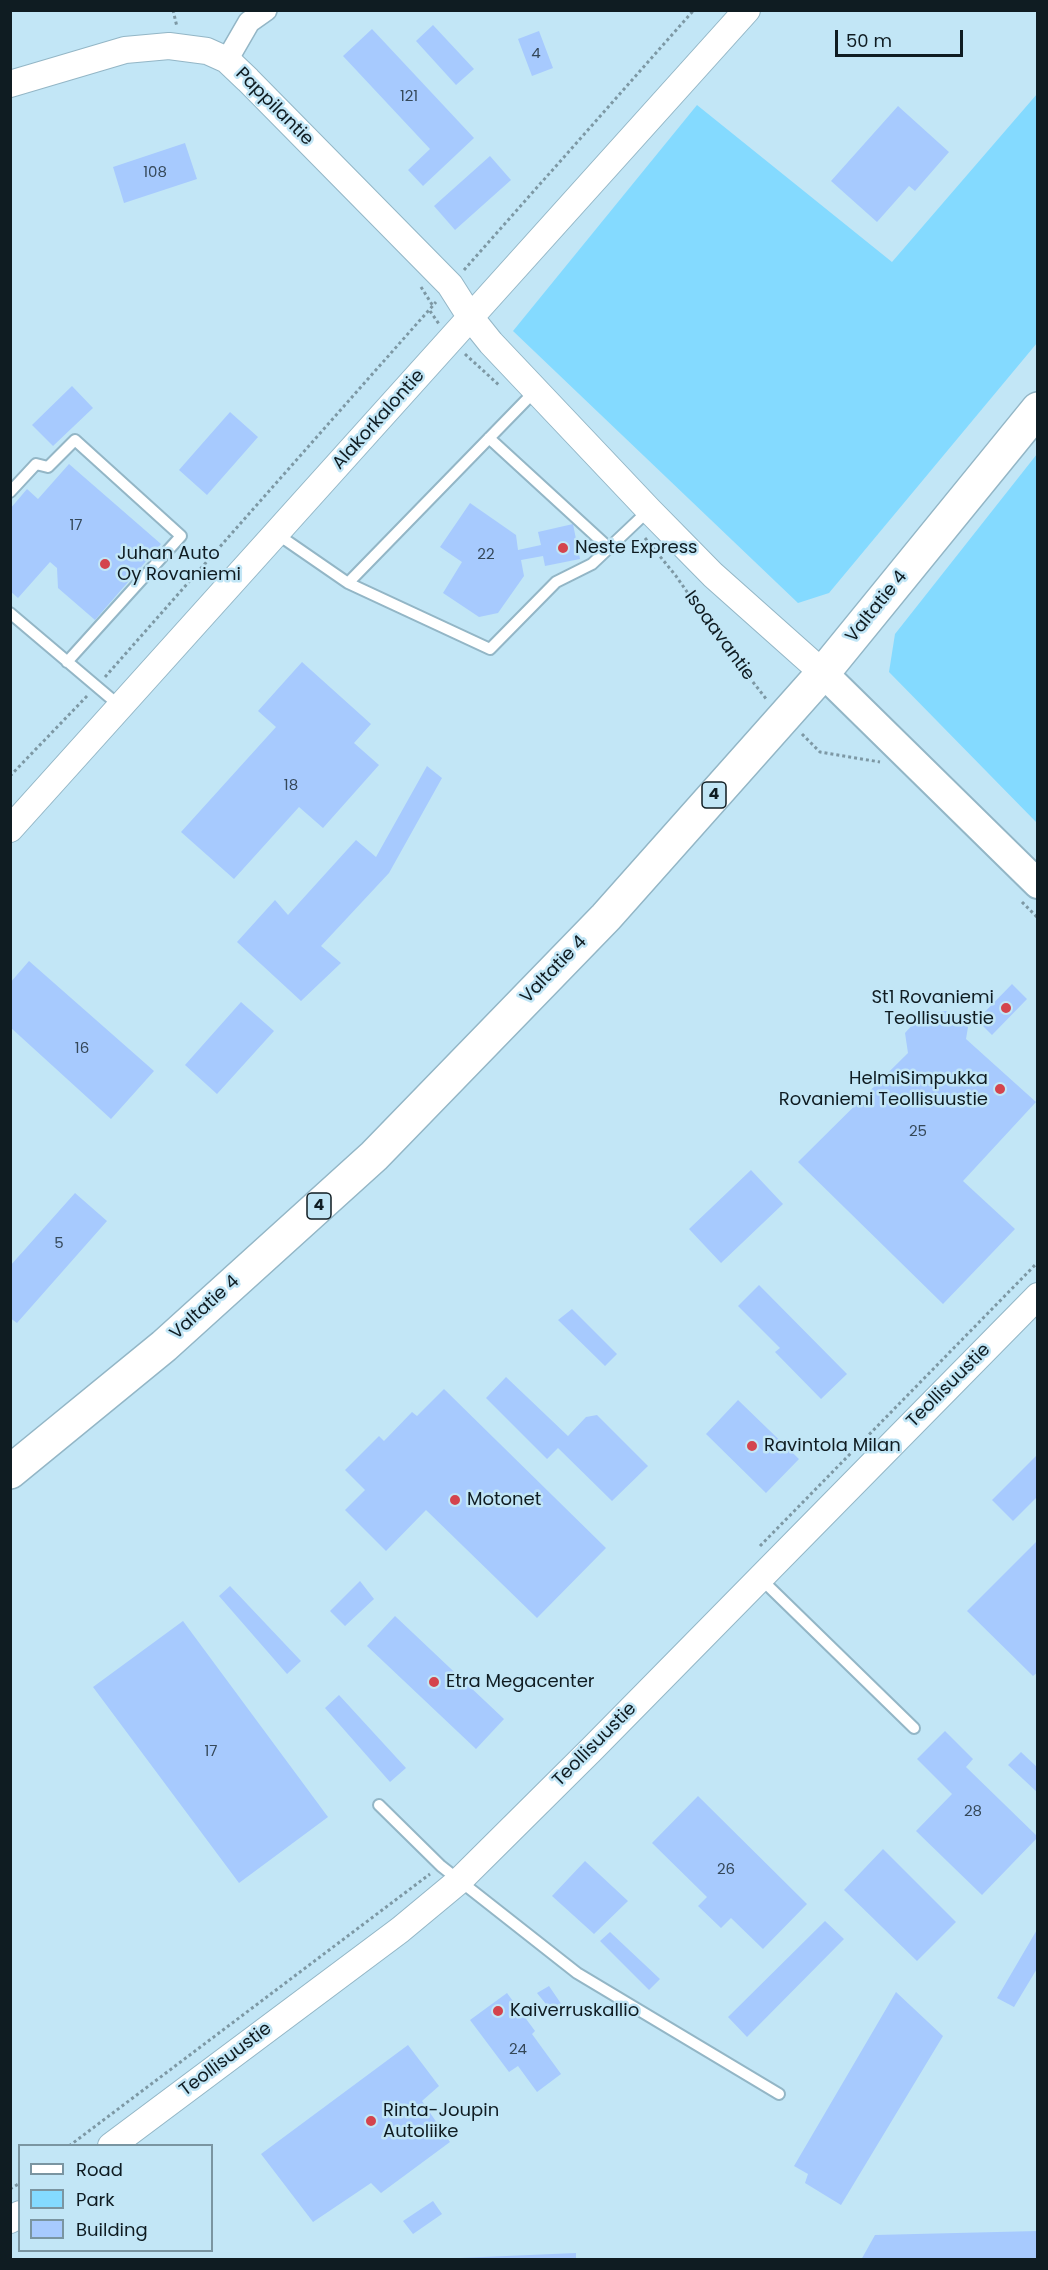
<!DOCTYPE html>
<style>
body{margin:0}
#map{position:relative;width:1048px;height:2270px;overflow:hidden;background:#c2e6f6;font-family:Poppins,sans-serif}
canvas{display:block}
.frame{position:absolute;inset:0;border:12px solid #0f1c22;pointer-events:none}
.legend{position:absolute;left:18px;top:2144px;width:195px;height:108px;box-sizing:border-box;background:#c2e6f6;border:2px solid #7a95a1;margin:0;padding:8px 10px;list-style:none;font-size:18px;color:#0f1c22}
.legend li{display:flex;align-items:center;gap:12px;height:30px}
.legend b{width:30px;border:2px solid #7a95a1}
.scale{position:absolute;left:835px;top:30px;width:128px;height:27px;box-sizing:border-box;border:3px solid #0f1c22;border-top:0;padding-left:8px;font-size:18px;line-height:21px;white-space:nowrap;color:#0f1c22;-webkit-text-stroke:4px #c2e6f6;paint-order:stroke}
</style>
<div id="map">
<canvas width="1048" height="2270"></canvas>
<div class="frame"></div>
<ul class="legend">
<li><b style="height:8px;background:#fff"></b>Road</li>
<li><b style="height:16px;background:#84daff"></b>Park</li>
<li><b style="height:16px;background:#a7cafe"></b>Building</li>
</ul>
<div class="scale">50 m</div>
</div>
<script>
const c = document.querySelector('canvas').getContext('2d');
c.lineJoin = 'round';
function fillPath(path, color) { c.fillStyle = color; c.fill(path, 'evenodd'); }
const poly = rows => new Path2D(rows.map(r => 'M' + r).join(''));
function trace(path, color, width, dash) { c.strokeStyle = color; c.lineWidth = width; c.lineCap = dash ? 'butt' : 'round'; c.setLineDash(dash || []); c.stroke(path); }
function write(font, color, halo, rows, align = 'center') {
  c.font = font + ' Poppins,sans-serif'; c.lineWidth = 5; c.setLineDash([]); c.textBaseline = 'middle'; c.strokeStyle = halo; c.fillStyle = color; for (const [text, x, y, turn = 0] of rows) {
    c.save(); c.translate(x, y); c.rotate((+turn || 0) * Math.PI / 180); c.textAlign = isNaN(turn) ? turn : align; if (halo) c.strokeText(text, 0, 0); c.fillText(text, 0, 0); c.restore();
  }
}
const green = poly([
 [1037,94,1037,343,829,593,798,603,513,331,697,105,892,262],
 [1037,454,1037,823,889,672,895,634]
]);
const building = poly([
 [433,25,474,69,456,85,416,41],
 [372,29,474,138,423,186,408,170,430,149,343,56],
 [539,31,553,68,532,76,518,39],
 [898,106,949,152,915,191,909,186,877,222,831,181],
 [185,143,197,179,124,203,113,167],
 [490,156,511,180,455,230,434,206],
 [72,386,93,408,53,446,32,425],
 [230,412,258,437,207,495,179,470],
 [69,464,161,544,95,620,58,588,57,568,50,562,18,598,10,591,10,509,27,489,38,499],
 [470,503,516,535,518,550,541,545,538,532,573,524,580,559,545,566,543,556,521,560,524,576,498,613,479,617,443,593,462,562,440,547],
 [302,662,371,724,354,743,379,765,323,828,299,807,234,879,181,832,276,727,258,711],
 [427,766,442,778,389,873,321,946,341,963,301,1001,237,942,275,900,288,915,356,840,376,857],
 [29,961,154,1071,111,1119,10,1027,10,983],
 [1012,984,1027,999,992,1035,977,1020],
 [241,1002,274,1031,217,1094,185,1065],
 [946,1011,968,1027,966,1039,1036,1102,963,1181,1015,1229,943,1304,798,1162,908,1053,905,1033,922,1014],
 [751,1170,783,1204,721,1263,689,1229],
 [75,1193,107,1221,17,1323,10,1318,10,1266],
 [759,1285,847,1374,821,1399,775,1352,780,1348,738,1306],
 [572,1309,617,1354,605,1366,558,1320],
 [506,1377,568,1436,586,1417,597,1415,648,1466,612,1501,558,1448,547,1459,486,1398],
 [444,1389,606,1548,537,1618,426,1510,386,1551,345,1510,365,1490,345,1470,379,1436,384,1441,412,1412,417,1416],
 [738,1400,799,1459,766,1493,706,1434],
 [1038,1454,1038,1496,1013,1521,992,1500],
 [1038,1540,1038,1672,1033,1676,967,1611],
 [360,1581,374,1599,345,1626,330,1611],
 [230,1586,301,1661,287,1674,219,1596],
 [395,1616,504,1719,476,1749,367,1646],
 [183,1621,328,1817,239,1883,93,1687],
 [339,1695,406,1768,390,1782,325,1708],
 [945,1731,973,1759,966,1767,1038,1837,982,1895,916,1831,952,1794,917,1759],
 [1021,1752,1038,1768,1038,1793,1008,1765],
 [698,1796,807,1904,763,1949,731,1918,721,1928,698,1906,707,1897,652,1843],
 [883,1849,956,1922,917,1961,844,1890],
 [585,1861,628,1901,594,1934,552,1896],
 [825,1921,844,1939,747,2037,728,2017],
 [1038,1928,1038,1967,1014,2007,997,1998],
 [610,1932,660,1979,649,1990,600,1941],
 [549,1986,564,2008,554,2014,537,1993],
 [896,1992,943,2036,841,2205,805,2183,808,2174,794,2166],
 [507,1993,535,2031,532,2034,561,2074,537,2092,518,2066,509,2072,470,2020],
 [408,2045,439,2086,422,2101,450,2142,381,2193,371,2183,313,2222,261,2154],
 [433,2201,442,2214,413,2234,403,2221],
 [1038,2231,1038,2260,861,2260,875,2235],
 [576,2253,576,2260,460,2260,460,2258]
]);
const path = poly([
 [173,10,177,27],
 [464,270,694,10],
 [421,287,433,306],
 [430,311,439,324],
 [465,354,500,386],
 [645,538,676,576,724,645,767,700],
 [105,677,436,302],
 [802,734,820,752,880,762],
 [10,776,88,695],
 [1022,902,1038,918],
 [760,1546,1038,1262],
 [69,2146,430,1874],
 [10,2189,20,2183]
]);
const service = poly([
 [489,438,609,548],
 [10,492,36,464,48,467,75,440,181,536,67,662],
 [277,534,348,583,490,649,556,582,592,564,649,510],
 [348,583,536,390],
 [10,613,121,707],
 [760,1578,914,1728],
 [379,1805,441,1866,577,1973,779,2094]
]);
const minor = poly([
 [227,60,249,22,266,10]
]);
const tertiary = poly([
 [10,84,125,50,169,46,207,51,227,60,248,80,450,285,471,318,491,343,649,510,713,575,823,673],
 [10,829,747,10],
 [111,2146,400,1930,459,1881,592,1749,1038,1296],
 [10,2220,20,2214]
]);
const secondary = poly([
 [823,673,1038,884]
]);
const trunk = poly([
 [10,1472,164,1346,374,1156,606,917,823,673,1038,409]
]);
const markers = [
 [563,548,6,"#d4444d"],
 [105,564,6,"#d4444d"],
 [1006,1008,6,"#d4444d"],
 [1000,1089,6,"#d4444d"],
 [752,1446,6,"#d4444d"],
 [455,1500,6,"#d4444d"],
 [434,1682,6,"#d4444d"],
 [498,2011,6,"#d4444d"],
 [371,2121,6,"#d4444d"]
];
const numberNames = [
 ["4",536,54],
 ["121",409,97],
 ["108",155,173],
 ["17",76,526],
 ["22",486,555],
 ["18",291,786],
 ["16",82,1049],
 ["25",918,1132],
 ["5",59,1244],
 ["17",211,1752],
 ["28",973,1812],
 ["26",726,1870],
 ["24",518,2050]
];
const shields = [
 [714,795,24],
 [319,1206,24]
];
const shieldNames = [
 ["4",714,795],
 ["4",319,1206]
];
const streetNames = [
 ["Pappilantie",274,107,45],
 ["Alakorkalontie",379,420,-48],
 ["Valtatie 4",877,607,-51],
 ["Isoaavantie",719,636,54],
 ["Valtatie 4",554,970,-46],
 ["Valtatie 4",205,1308,-42],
 ["Teollisuustie",949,1386,-45],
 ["Teollisuustie",595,1745,-45],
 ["Teollisuustie",226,2060,-37]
];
const poiNames = [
 ["Neste Express",575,548],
 ["Juhan Auto",117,554],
 ["Oy Rovaniemi",117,575],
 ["St1 Rovaniemi",994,998,"right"],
 ["Teollisuustie",994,1019,"right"],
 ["HelmiSimpukka",988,1079,"right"],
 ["Rovaniemi Teollisuustie",988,1100,"right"],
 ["Ravintola Milan",764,1446],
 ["Motonet",467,1500],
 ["Etra Megacenter",446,1682],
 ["Kaiverruskallio",510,2011],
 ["Rinta-Joupin",383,2111],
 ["Autoliike",383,2132]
];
fillPath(green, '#84daff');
fillPath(building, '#a7cafe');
trace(service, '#93b6c6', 14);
trace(minor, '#93b6c6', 24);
trace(tertiary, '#93b6c6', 28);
trace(secondary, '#93b6c6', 32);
trace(trunk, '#93b6c6', 36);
trace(path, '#7d98a4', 3, [3, 3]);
trace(service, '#fff', 10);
trace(minor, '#fff', 21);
trace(tertiary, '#fff', 26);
trace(secondary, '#fff', 28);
trace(trunk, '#fff', 33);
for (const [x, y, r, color] of markers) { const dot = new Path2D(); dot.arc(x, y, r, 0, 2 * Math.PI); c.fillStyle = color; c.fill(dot); trace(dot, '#c2e6f6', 2); }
write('15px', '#354859', null, numberNames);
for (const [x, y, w] of shields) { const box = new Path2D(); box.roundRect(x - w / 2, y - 13, w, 26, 4.5); c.fillStyle = '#c2e6f6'; c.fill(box); trace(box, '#0f1c22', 1.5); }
write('bold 16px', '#0f1c22', null, shieldNames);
write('18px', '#0f1c22', '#c2e6f6', streetNames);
write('18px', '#0f1c22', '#c2e6f6', poiNames, 'left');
</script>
